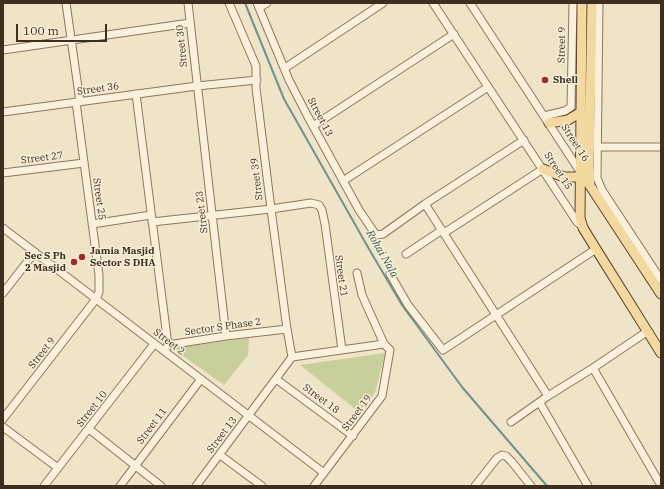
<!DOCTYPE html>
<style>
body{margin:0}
#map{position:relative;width:664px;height:489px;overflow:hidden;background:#f0e4c8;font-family:"IBM Plex Serif",serif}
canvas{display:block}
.frame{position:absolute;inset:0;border:4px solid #3d2e20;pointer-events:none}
.scale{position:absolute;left:16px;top:24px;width:91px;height:18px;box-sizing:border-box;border:2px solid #3d2e20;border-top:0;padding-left:5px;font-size:12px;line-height:14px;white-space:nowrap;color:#3d2e20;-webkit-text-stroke:3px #f7eed8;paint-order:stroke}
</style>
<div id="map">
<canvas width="664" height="489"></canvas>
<div class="frame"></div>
<div class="scale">100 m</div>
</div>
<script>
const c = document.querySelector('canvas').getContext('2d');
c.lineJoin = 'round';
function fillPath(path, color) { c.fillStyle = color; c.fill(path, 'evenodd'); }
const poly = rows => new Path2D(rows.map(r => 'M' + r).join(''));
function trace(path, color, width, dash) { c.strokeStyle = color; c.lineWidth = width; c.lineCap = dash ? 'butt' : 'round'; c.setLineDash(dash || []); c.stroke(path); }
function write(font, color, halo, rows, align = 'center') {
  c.font = font + ' "IBM Plex Serif",serif'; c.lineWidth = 3; c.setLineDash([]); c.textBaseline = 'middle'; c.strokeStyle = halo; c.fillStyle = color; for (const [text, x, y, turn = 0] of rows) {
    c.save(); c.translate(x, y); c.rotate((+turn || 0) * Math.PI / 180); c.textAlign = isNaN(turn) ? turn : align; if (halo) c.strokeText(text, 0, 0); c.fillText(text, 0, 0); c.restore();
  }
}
const green = poly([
 [249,338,248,355,224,385,172,348],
 [385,353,375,393,359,412,300,365]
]);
const stream = poly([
 [245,3,284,99,369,249,402,305,462,387,547,486]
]);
const minor = poly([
 [66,3,80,102],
 [188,3,226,336],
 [229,3,256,66,256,88,271,209,287,329,292,357],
 [257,3,289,80,307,115,359,210,376,235,383,234,425,204,524,140],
 [433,3,577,222,582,226],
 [470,3,579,170],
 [599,3,597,178,602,190,661,280],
 [259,8,267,3],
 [3,50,190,23],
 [285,68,383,3],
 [136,94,168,345],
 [3,112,197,86,257,80],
 [544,116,565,111,571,107,573,3],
 [313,126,454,34],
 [597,147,661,147],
 [3,173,84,163],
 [343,181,488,87],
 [425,204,548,396],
 [152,222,271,209,311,203,319,205,322,210,325,224,342,350],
 [92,224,151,215],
 [3,228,324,473],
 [444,233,543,169],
 [406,254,442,230],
 [390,274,408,305,443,350,596,249],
 [3,293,35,252],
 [166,349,168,345,226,336,287,329],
 [292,357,384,344],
 [593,368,659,482],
 [276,379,353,436],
 [540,403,588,486],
 [3,419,96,299,99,292,99,275,76,102],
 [511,422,548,396,593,368,648,331],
 [3,427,58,468],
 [89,429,161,486],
 [220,455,262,486],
 [44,486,154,344],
 [120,486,201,379],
 [196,486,292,357],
 [314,486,382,396,390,350,384,344,362,295,357,273],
 [475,486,497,458,502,455,506,456,512,462,531,486]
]);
const major = poly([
 [582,3,580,218,583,228,596,249,661,353],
 [549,123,568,120,581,112],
 [543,169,564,177,576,177,584,173],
 [587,181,661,294],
 [590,186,589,167,592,3]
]);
const markers = [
 [545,80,4,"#9e2a2b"],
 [82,257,4,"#9e2a2b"],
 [74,262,4,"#9e2a2b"]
];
const streetNames = [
 ["Street 9",562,45,-89],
 ["Street 30",182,46,-96],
 ["Street 36",98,89,-8],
 ["Street 13",320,117,62],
 ["Street 16",575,143,57],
 ["Street 27",42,158,-7],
 ["Street 15",558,171,57],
 ["Street 39",257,179,-97],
 ["Street 25",99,199,82],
 ["Street 23",202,212,-97],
 ["Street 21",341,276,82],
 ["Sector S Phase 2",223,327,-8],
 ["Street 2",169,342,37],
 ["Street 9",42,353,-52],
 ["Street 18",321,399,36],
 ["Street 10",92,409,-52],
 ["Street 19",357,413,-54],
 ["Street 11",152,426,-53],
 ["Street 13",222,435,-53]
];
const poiNames = [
 ["Shell",553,80],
 ["Jamia Masjid",90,251],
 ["Sector S DHA",90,263],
 ["Sec S Ph",66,256,"right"],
 ["2 Masjid",66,268,"right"]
];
const waterNames = [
 ["Rohai Nala",382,254,60]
];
fillPath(green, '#c9cf9b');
trace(stream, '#6f938a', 2);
trace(minor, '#8d765c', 9);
trace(major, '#5b4430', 11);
trace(minor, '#faf1dc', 7);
trace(major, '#f3d9a0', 9);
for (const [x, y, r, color] of markers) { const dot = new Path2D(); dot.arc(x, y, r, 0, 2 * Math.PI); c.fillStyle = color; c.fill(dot); trace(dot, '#f7eed8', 1.5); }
write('10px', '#3d2e20', '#f7eed8', streetNames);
write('bold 10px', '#3d2e20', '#f7eed8', poiNames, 'left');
write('italic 11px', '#2f5d5a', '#f7eed8', waterNames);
</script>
